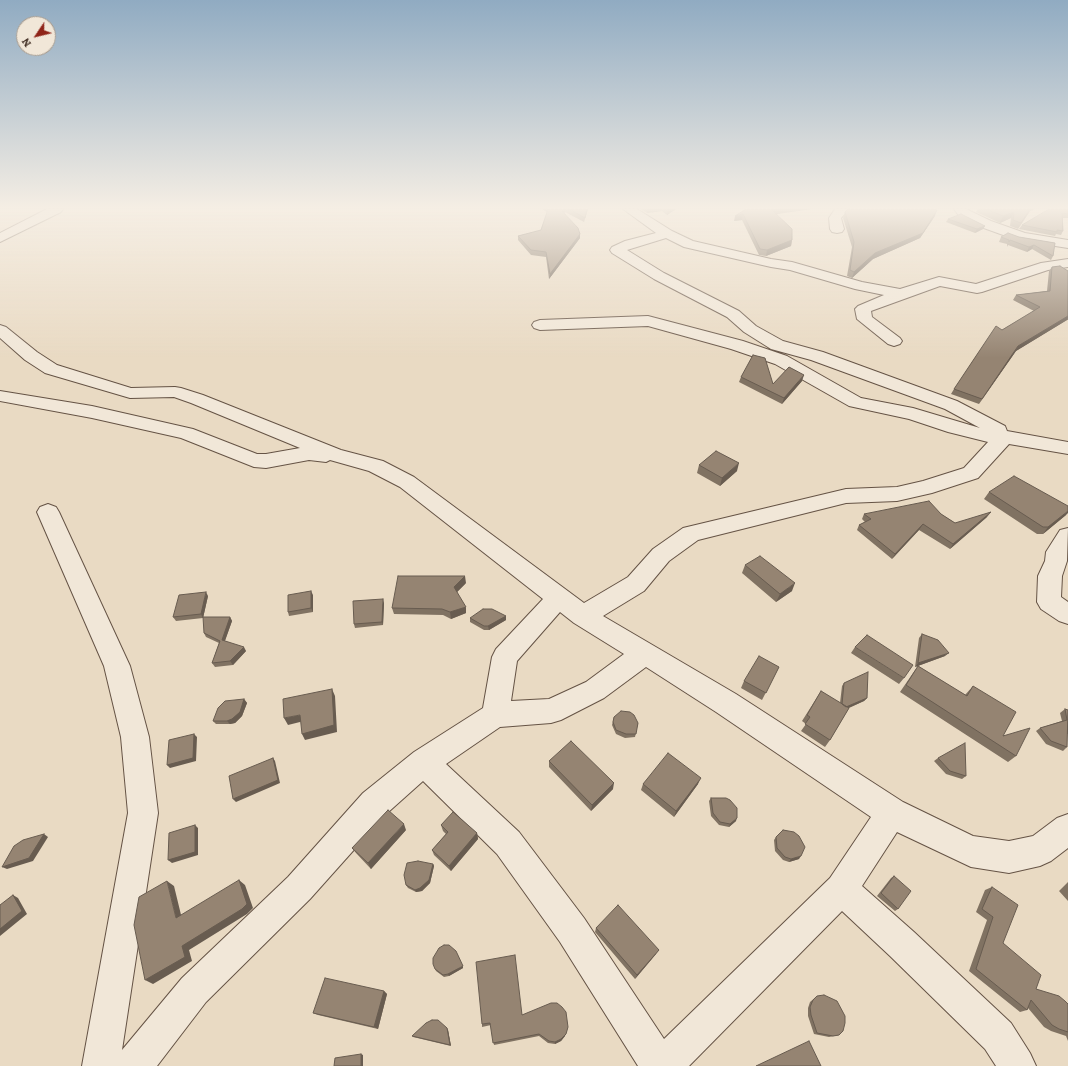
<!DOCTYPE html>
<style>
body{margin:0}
#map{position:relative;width:1068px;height:1066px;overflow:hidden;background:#e9dac3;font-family:Alegreya,serif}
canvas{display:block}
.north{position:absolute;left:16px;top:16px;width:40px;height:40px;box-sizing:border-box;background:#f1e7d8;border:1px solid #a79a8c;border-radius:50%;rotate:235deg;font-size:11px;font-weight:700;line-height:16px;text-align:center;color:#39261b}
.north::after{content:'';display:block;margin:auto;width:14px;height:18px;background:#8f2418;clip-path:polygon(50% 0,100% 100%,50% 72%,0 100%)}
</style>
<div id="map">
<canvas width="1068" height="1066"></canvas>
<div class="north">N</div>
</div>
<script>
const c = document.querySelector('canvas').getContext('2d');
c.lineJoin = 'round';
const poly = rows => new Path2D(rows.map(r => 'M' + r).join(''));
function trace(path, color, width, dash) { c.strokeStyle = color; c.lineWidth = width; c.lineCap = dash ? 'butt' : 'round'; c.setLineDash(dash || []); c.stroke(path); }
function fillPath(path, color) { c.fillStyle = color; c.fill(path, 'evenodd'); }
const minor = poly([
 [47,209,63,209,61,212,0,242,0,233,47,209],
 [623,209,637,209,672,231,693,241,771,259,792,262,862,282,900,289,939,277,976,284,1041,263,1068,259,1068,267,1048,270,982,292,977,293,940,286,871,311,872,317,900,338,902,341,900,344,894,346,888,344,857,319,855,309,858,306,884,295,855,289,790,270,771,267,684,247,666,238,627,250,664,273,739,311,756,326,783,341,823,352,957,401,1005,426,1007,431,1068,442,1068,454,1009,444,978,478,932,493,897,501,846,503,698,540,669,561,644,591,603,616,736,694,903,802,973,836,1009,841,1033,836,1057,818,1068,814,1068,848,1051,861,1040,866,1009,873,971,867,897,832,862,886,914,932,1011,1023,1030,1053,1036,1066,996,1066,985,1049,890,956,842,911,689,1066,638,1066,560,942,497,854,423,781,385,815,310,899,206,1002,157,1066,82,1066,128,813,121,737,104,666,37,512,40,507,48,504,56,507,59,512,130,666,149,737,158,813,122,1050,182,978,288,877,363,793,414,752,483,708,492,657,496,649,543,599,400,487,369,471,330,460,326,462,309,460,266,468,254,467,181,438,92,418,0,401,0,391,92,406,193,429,257,454,266,454,300,448,191,403,174,397,130,398,45,373,25,360,0,338,0,325,6,327,37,352,57,365,131,388,175,387,181,388,203,395,341,450,383,461,414,477,584,603,628,577,653,549,683,528,846,489,897,487,923,481,964,468,988,442,948,432,909,419,849,406,775,364,731,349,648,326,540,330,534,328,532,325,534,322,540,320,648,316,743,341,787,356,861,398,913,408,980,428,945,409,811,360,771,349,744,332,727,317,654,279,612,253,610,250,612,247,625,241,656,233,623,209],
 [560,612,574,623,624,654,586,682,549,699,511,701,517,661,560,612],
 [646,667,716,712,871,817,830,878,664,1039,584,918,519,832,446,764,500,727,551,723,561,720,604,698,646,667],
 [835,209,849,209,841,218,844,229,842,232,837,233,832,232,830,229,829,218,835,209],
 [954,209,966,209,991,221,1025,233,1068,240,1068,248,1017,240,981,227,959,216,954,209],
 [1068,528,1067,561,1062,576,1061,597,1068,602,1068,624,1059,621,1041,609,1037,602,1038,576,1045,561,1046,552,1060,530,1068,528]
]);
const wall = poly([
 [542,209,588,209,584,222,565,212,564,213,580,234,580,238,549,279,546,257,531,255,518,240,518,236,541,230,547,212],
 [641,209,676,209,667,215,662,211,647,213],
 [746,209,811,209,777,214,792,240,791,246,766,256,759,255,742,220,734,221],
 [978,209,1035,209,1030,211,1018,229,1010,226,1011,218,1000,223,976,212],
 [1068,209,1068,218,1063,218,1063,231,1061,235,1056,234,1055,236,1019,229,1022,225],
 [845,212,935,216,920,238,873,259,852,278,847,276,852,247,843,218],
 [948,219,985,226,983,229,975,233,946,222],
 [1001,237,1019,237,1055,243,1053,256,1051,260,1032,249,1027,252,1008,245,1007,247,1007,244,999,242],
 [1052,267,1068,271,1068,320,1067,320,1016,351,979,404,951,394,954,389,1002,330,1034,311,1013,300,1016,295,1047,291,1049,271],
 [741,377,773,384,802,381,782,404,739,382],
 [699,465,737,471,720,486,697,473],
 [989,492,1066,515,1043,534,1037,534,984,499],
 [864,514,941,514,955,523,987,517,950,549,919,530,892,559,857,530,859,525,865,522,862,519],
 [745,565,792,591,776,602,742,573],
 [466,583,457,592,466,613,451,619,443,615,394,614,392,608],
 [313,595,313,612,289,616,288,612],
 [208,596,203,618,176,621,173,617],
 [384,603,383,625,355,628,354,624],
 [506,616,506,620,489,630,484,630,470,622,470,618],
 [230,617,232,621,225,641,246,651,233,665,215,667,212,663,219,643,206,637,204,633],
 [922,634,945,656,915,667,919,638],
 [855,647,904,678,899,684,851,653],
 [918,666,965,695,973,686,1003,736,1016,756,1008,762,900,692,913,673],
 [779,667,762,700,741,688,744,681],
 [844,683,867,698,864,701,849,708,830,740,825,747,801,731,806,724,802,721,821,691,840,703,842,686],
 [244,699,247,703,242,716,235,723,230,724,216,724,213,721],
 [1065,709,1068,710,1068,734,1067,734,1067,747,1063,751,1046,744,1036,731,1040,728,1062,721,1060,713],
 [614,717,638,723,635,737,625,738,616,734,612,725],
 [938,758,966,776,962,779,946,774,934,761],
 [549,761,613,789,591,811,549,767],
 [643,784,698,784,674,817,641,790],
 [711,798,736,821,729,827,719,825,711,816,709,801],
 [441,825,477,833,478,839,451,871,434,855,432,850,446,834,443,831],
 [406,830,371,869,356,853,352,848],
 [776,837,799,859,789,862,783,860,775,851,774,840],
 [433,864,434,866,430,883,422,891,416,892,408,888,406,885],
 [894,876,898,909,895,911,877,896,891,878],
 [1068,882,1068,901,1059,891],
 [992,887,1003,943,1036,989,1068,1004,1068,1041,1066,1036,1051,1031,1044,1027,1028,1008,1027,1010,1020,1012,969,971,987,920,976,912,985,890],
 [596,928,656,954,635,979,595,932],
 [463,968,449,976,444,977,436,971,435,969],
 [384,991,387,994,378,1029,318,1015,313,1013],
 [817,996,839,1035,829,1037,814,1034,808,1016,808,1008,810,1002],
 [522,1015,565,1036,561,1041,555,1044,548,1043,539,1036,494,1045,491,1025,482,1027,482,1024],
 [447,1028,448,1030,451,1046,413,1037,412,1036]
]);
const shadedWall = poly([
 [564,209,565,209,565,212,562,216,562,211],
 [587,209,588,209,584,222,585,218],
 [647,209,662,209,662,211,647,213],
 [669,209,676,209,667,215,668,210],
 [777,209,811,209,770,215,772,210],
 [1030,209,1035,209,1030,211,1018,229],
 [937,210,935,216,920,238,873,259,852,278,854,272,875,253],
 [1014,212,1011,218,1000,223,1003,216],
 [743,214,742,220,734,221,735,216],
 [985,226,983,229,975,233,977,229],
 [580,234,580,238,549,279,550,274],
 [792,240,791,246,766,256,767,250],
 [1034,245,1032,249,1027,252,1029,247],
 [1068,316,1068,318,1067,320,1016,351,979,404,1018,346],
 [804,375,802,381,782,404,784,398],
 [739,463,737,471,720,486,722,478],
 [1068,511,1068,513,1066,515,1043,534,1048,527],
 [991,512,987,517,950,549,953,544],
 [923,524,919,530,892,559,895,554],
 [465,576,466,583,455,594,454,587],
 [795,583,792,591,776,602,780,594],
 [311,591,313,595,313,612,311,608],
 [206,592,208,596,203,618,201,614],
 [383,599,384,603,383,625,382,622],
 [466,607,466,613,451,619,450,612],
 [506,616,506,620,489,630,488,626],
 [230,617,232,621,224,643,222,640],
 [244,647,246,651,233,665,230,661],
 [949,653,945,656,915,667,918,663],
 [332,689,335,696,337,732,305,740,302,734],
 [867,698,864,701,839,712,842,709],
 [244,699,247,703,242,716,235,723,230,724,227,721],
 [300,715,304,721,288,725,284,718],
 [194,734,197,737,196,761,170,768,167,765],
 [273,758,275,761,280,783,236,802,233,799],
 [701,778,698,784,674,817,676,811],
 [614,783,613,789,591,811,592,805],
 [737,818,736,821,729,827,730,824],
 [404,824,406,830,371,869,368,863],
 [195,825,198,828,198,855,172,863,168,860],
 [477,833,478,839,451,871,449,866],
 [44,834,48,837,33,861,7,869,2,867],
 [801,856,799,859,789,862,791,859],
 [433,864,434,866,430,883,422,891,416,892,415,890],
 [239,880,245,885,253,908,247,914,189,950,192,961,153,984,145,980,182,946],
 [167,881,174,886,183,923,176,918],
 [13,895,18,898,27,914,0,936,0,929],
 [659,950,656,954,635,979,637,975],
 [463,966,463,968,449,976,448,974],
 [384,991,387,994,378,1029,374,1027],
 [568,1027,565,1036,561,1041,555,1044,555,1042],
 [447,1028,448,1030,451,1046,450,1045],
 [361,1054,363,1055,363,1066,361,1066]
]);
const building = poly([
 [548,209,564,209,562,211,578,228,580,234,550,274,546,252,531,250,518,236,541,230,548,209],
 [569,209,587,209,585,218,569,209],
 [746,209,777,209,772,210,792,229,792,240,767,250,760,249,743,214,735,216,746,209],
 [848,209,934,209,937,210,923,233,875,253,854,272,850,270,854,242,845,212,848,209],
 [986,209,1030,209,1021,223,1013,220,1014,212,1003,216,986,209],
 [1049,209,1068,209,1068,214,1062,213,1063,231,1057,230,1057,232,1022,225,1049,209],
 [961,214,985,226,977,229,948,219,961,214],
 [1008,233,1019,237,1055,243,1053,256,1034,245,1029,247,1010,240,1009,242,1009,240,1001,237,1008,233],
 [1060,266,1068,271,1068,316,1018,346,982,399,954,389,996,326,1002,330,1040,307,1016,295,1050,291,1052,267,1060,266],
 [753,355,765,358,773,384,789,367,804,375,784,398,741,377,753,355],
 [716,451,739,463,722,478,699,465,716,451],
 [1014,476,1068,506,1068,511,1048,527,1043,527,989,492,1014,476],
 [929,501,941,514,955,523,991,512,953,544,923,524,895,554,859,525,871,519,864,514,929,501],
 [760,556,795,583,780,594,745,565,760,556],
 [398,576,465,576,454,587,466,607,450,612,442,609,392,608,398,576],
 [311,591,311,608,288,612,288,595,311,591],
 [206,592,201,614,173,617,179,595,206,592],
 [383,599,382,622,354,624,353,601,383,599],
 [483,609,492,609,506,616,488,626,484,626,470,618,483,609],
 [203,617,230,617,222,640,244,647,230,661,212,663,220,641,204,633,203,617],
 [922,634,938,640,949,653,918,663,922,634],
 [867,635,913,665,904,678,855,647,867,635],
 [759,656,779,667,766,693,744,681,759,656],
 [918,666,967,696,973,686,1016,712,1003,736,1030,728,1016,756,906,685,918,666],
 [868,672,867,698,846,707,842,704,844,683,868,672],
 [332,689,334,725,302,734,300,715,284,718,283,699,332,689],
 [821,691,849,708,830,740,805,724,810,717,807,715,821,691],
 [244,699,240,712,232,719,227,721,213,721,218,708,225,701,244,699],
 [1065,709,1068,710,1067,747,1051,741,1040,728,1067,720,1065,709],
 [621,711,630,712,634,715,638,723,636,734,626,734,616,730,613,722,614,717,621,711],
 [194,734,193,758,167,765,169,740,194,734],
 [571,741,614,783,592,805,549,761,571,741],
 [965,743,966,776,950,771,938,758,965,743],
 [668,753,701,778,676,811,643,784,668,753],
 [273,758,278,780,233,799,229,776,273,758],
 [711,798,726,798,730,800,737,808,737,818,730,824,720,822,713,813,711,798],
 [388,810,404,824,368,863,352,848,388,810],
 [453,812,477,833,449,866,432,850,448,832,441,825,453,812],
 [195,825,195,852,168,860,169,833,195,825],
 [783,830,794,832,799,836,805,847,801,856,791,859,785,857,777,848,776,837,783,830],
 [44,834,29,858,2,867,14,846,23,840,44,834],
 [418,861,433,864,429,880,420,888,415,890,406,885,404,875,407,863,418,861],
 [894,876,911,891,898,909,881,893,894,876],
 [239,880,247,904,242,909,182,946,185,957,145,980,134,925,139,897,167,881,176,918,239,880],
 [992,887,1018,905,1003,943,1041,975,1036,989,1059,996,1065,1001,1068,1004,1068,1032,1059,1029,1052,1025,1031,1000,1027,1010,976,969,993,917,982,909,992,887],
 [13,895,22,911,0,929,0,905,13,895],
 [618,905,659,950,637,975,596,928,618,905],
 [444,945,449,945,456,951,463,966,448,974,443,975,435,969,433,964,433,958,439,948,444,945],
 [515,955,522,1015,551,1003,557,1003,562,1007,566,1012,568,1027,566,1034,561,1039,555,1042,549,1041,539,1034,493,1043,490,1023,482,1024,476,962,515,955],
 [325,978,384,991,374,1027,313,1013,325,978],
 [824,995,837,1001,845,1016,845,1023,843,1031,839,1035,833,1036,817,1033,811,1015,810,1007,813,1000,817,996,824,995],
 [432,1020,438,1020,447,1028,450,1045,412,1036,426,1023,432,1020],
 [809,1041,821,1066,756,1066,809,1041],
 [361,1054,361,1066,334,1066,335,1058,361,1054]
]);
trace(minor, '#655345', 2);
fillPath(minor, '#f1e7d8');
fillPath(wall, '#807262');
fillPath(shadedWall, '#685c50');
fillPath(building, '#958472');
trace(building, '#685c50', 1);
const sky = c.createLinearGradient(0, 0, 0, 358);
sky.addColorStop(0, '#90abc2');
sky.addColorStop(0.58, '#f5eee4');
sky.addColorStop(1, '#f5eee400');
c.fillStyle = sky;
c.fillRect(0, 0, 1068, 358);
</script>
